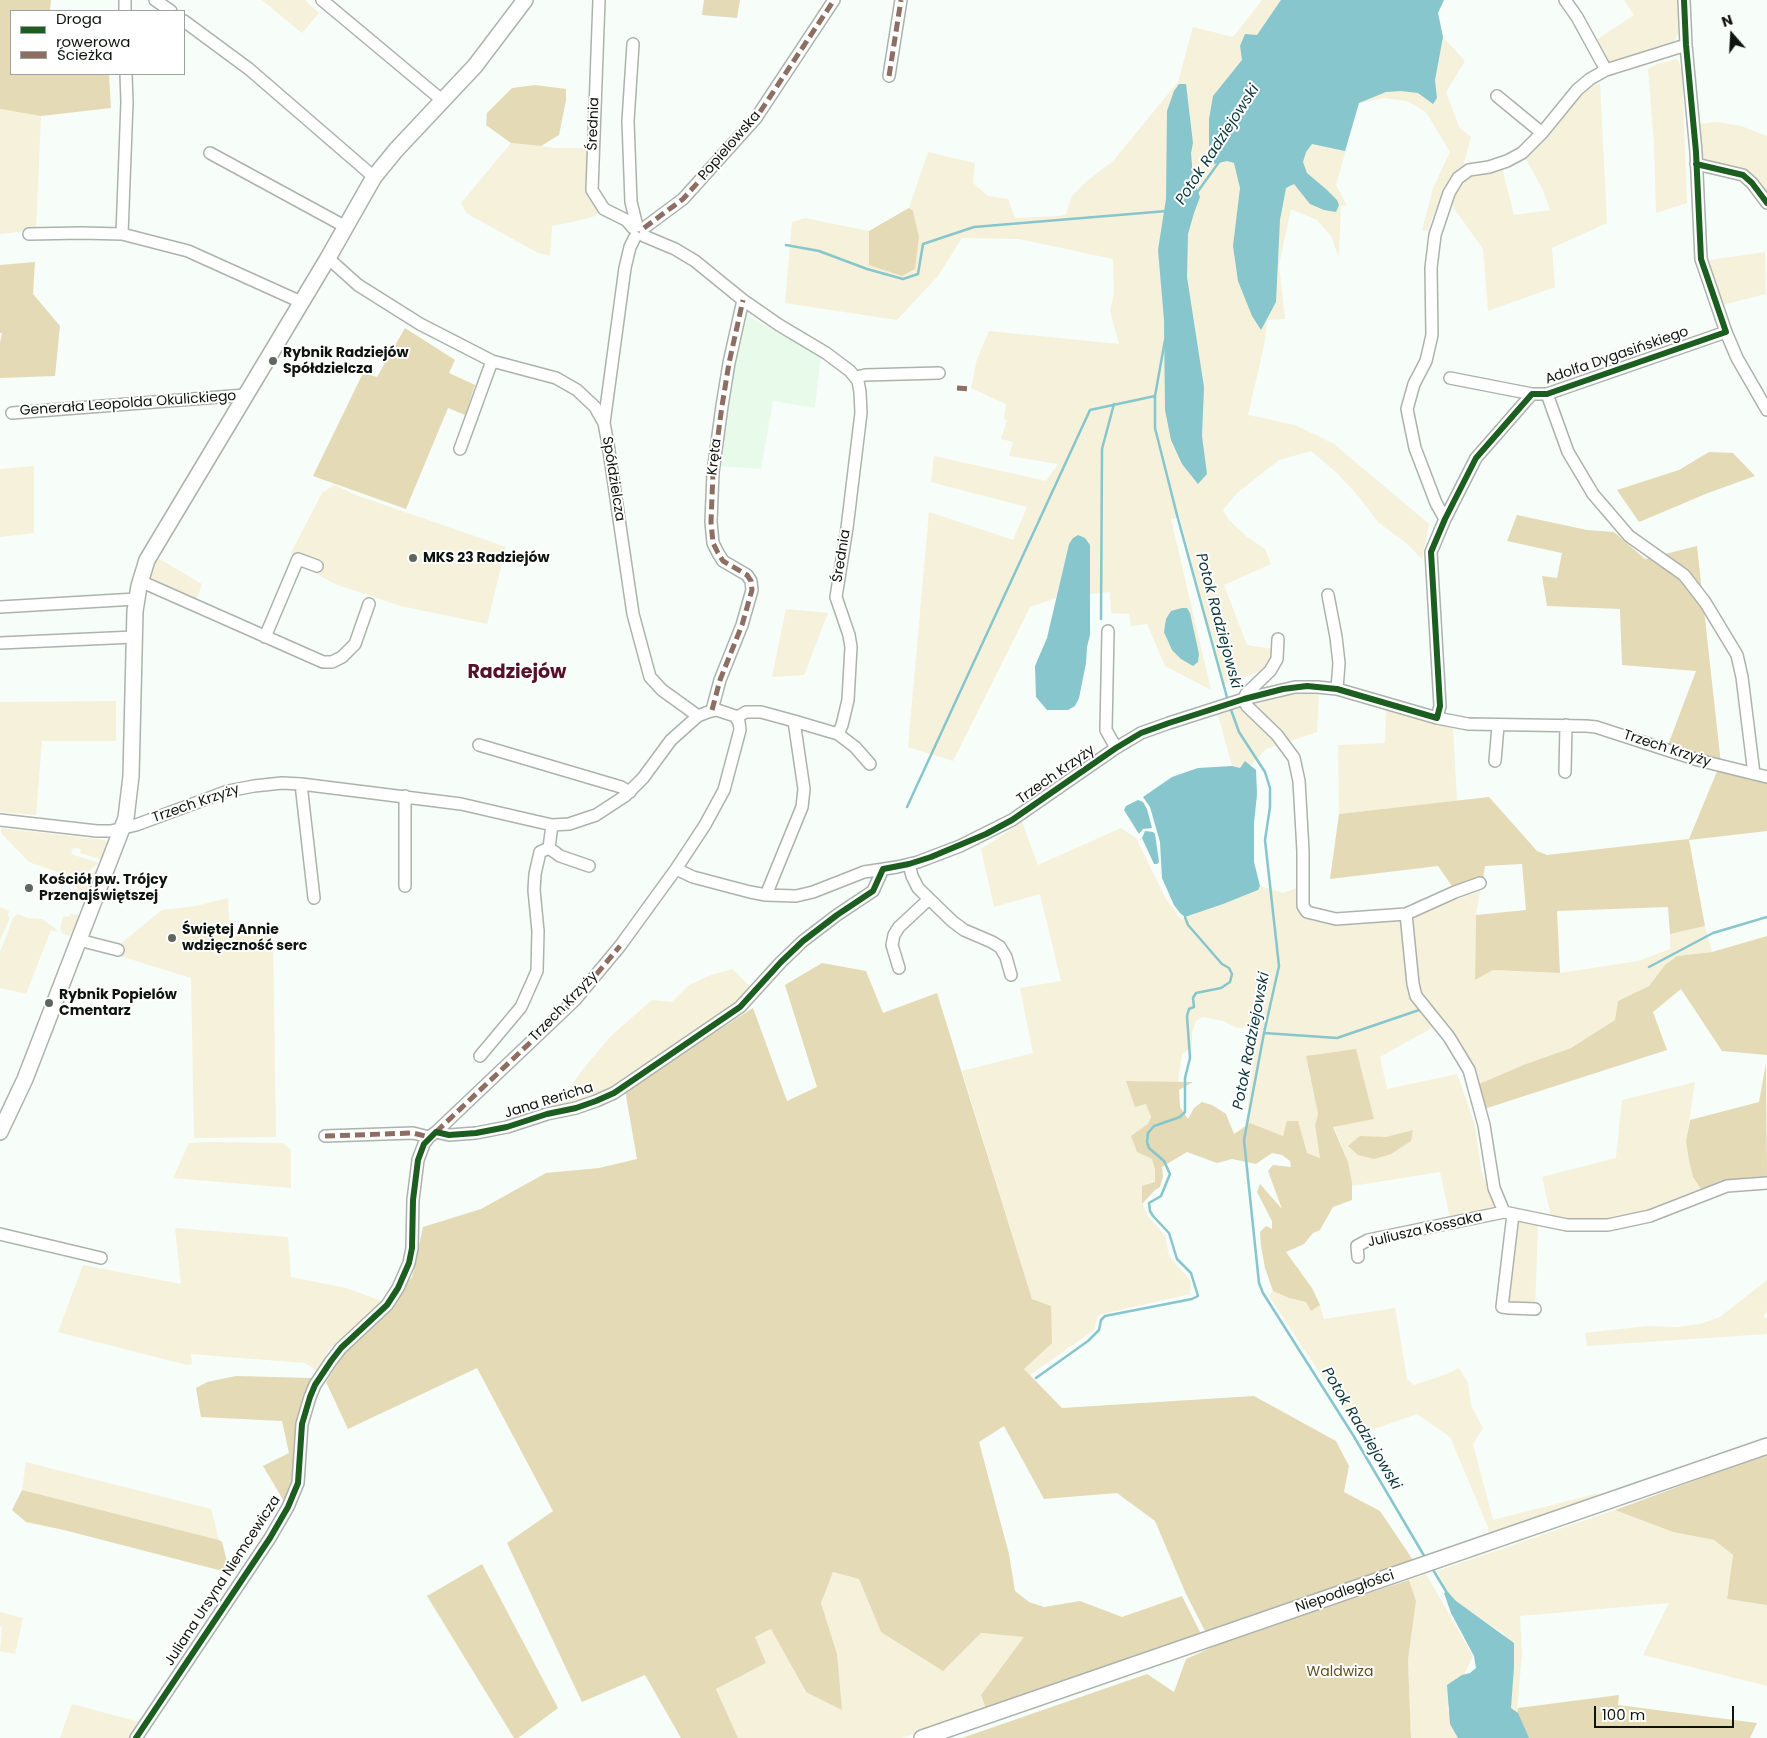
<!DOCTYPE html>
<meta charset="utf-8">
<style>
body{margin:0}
#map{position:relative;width:1767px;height:1738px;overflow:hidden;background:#f7fdf8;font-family:Poppins,sans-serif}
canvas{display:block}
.legend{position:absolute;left:10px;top:10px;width:175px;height:65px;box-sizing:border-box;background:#fff;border:1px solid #9ea19f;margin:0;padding:6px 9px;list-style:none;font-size:15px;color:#0d150e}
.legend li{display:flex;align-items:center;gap:10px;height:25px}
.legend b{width:25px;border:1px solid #9ea19f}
.north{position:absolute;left:1707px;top:10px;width:50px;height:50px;-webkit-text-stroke:4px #fff;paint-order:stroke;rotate:341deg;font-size:14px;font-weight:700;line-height:20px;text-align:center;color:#0d150e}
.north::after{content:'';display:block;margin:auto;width:18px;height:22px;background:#0d150e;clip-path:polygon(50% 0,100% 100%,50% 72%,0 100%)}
.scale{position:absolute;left:1594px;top:1706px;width:140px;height:22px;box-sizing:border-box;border:2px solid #0d150e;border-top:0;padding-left:6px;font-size:15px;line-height:18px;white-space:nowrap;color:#0d150e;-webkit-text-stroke:4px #fff;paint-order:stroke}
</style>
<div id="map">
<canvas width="1767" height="1738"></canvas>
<ul class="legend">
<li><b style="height:6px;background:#1b5e20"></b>Droga rowerowa</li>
<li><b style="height:6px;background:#8d6e63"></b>Ścieżka</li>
</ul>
<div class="north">N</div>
<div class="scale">100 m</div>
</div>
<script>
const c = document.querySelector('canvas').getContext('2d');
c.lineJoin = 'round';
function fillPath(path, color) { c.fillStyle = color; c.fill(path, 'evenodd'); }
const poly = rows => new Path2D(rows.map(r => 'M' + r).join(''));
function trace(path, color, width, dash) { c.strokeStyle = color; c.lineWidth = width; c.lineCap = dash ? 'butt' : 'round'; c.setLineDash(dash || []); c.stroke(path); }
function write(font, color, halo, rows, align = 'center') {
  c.font = font + ' Poppins,sans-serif'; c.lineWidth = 4; c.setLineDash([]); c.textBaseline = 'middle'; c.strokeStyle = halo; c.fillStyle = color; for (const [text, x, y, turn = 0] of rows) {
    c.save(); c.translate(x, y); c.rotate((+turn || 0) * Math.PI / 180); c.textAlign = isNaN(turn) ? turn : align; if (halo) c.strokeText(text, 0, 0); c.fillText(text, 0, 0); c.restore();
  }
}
const built = poly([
 [744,313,781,335,821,353,815,408,773,401,761,469,718,466,726,401]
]);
const green = poly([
 [262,0,305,0,319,13,302,33],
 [1262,0,1444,0,1438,13,1443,37,1465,61,1446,92,1459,127,1471,137,1464,163,1469,166,1447,189,1434,213,1428,231,1422,230,1433,188,1450,152,1426,112,1407,101,1384,98,1359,103,1336,185,1347,206,1341,205,1339,257,1331,236,1317,220,1291,209,1279,265,1285,319,1267,320,1265,341,1248,415,1295,425,1334,444,1429,524,1422,559,1406,543,1378,522,1359,497,1337,473,1311,451,1279,460,1237,493,1223,510,1228,519,1247,537,1265,549,1271,564,1224,585,1247,645,1273,649,1268,669,1223,684,1180,518,1171,519,1211,690,1165,666,1147,624,1131,626,1129,614,1111,613,1110,592,1090,594,1090,545,1069,544,1056,598,1030,607,953,761,908,747,929,512,1013,540,1027,507,931,482,934,456,1046,481,1058,464,1009,456,1013,442,1001,439,1007,420,1004,419,1006,404,971,388,977,359,989,331,1119,344,1110,311,1114,293,1113,259,1019,239,962,238,938,276,897,320,785,303,792,222,805,218,869,231,909,208,928,152,975,163,973,183,988,196,1008,199,1015,218,1060,216,1066,214,1072,196,1088,180,1113,161,1178,82,1193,27,1233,37],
 [1624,0,1682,0,1681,25,1673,45,1610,64,1596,40,1634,15],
 [1677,59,1682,69,1687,203,1656,213,1654,144,1648,69,1657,64],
 [1600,84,1607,223,1552,248,1555,287,1488,311,1483,249,1448,200,1459,184,1476,173,1502,168,1514,215,1550,210,1543,190,1526,159,1529,152,1588,88],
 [0,109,41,116,36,230,0,234],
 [1717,122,1741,126,1767,136,1767,198,1755,181,1700,160,1698,124],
 [511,143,556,148,588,148,587,192,600,211,595,216,577,221,552,226,550,256,538,253,466,213,461,203],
 [1765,252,1766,294,1722,305,1709,260],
 [34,466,34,533,0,537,0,469],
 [334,485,356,495,506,547,487,624,401,606,335,584,313,572,318,563,291,553,322,493],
 [156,557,202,584,195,603,148,579],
 [786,609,828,613,804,675,772,677],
 [1294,693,1319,693,1317,732,1266,749,1250,766,1245,761,1240,768,1232,766,1218,715,1261,701],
 [116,701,116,741,42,741,36,815,0,812,0,702],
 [1386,708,1453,728,1457,801,1339,814,1338,745,1385,743],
 [1022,822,1038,865,1121,828,1136,838,1166,899,1181,919,1258,890,1260,886,1283,893,1299,887,1297,909,1305,916,1395,918,1403,924,1411,993,1437,1025,1380,1057,1387,1089,1457,1074,1475,1125,1481,1169,1494,1207,1450,1218,1440,1172,1352,1186,1348,1162,1306,1057,1318,1114,1315,1125,1320,1158,1307,1153,1283,1136,1250,1123,1246,1126,1257,1027,1237,1028,1223,1021,1203,1017,1196,1021,1192,1032,1192,1047,1182,1054,1178,1082,1127,1081,1135,1107,1146,1104,1151,1117,1137,1152,1152,1159,1155,1170,1156,1182,1142,1187,1143,1204,1148,1216,1165,1236,1169,1256,1191,1281,1190,1294,1098,1315,1094,1330,1030,1375,1024,1369,1032,1299,962,1071,1033,1053,1020,988,1061,981,1040,894,994,907,981,849],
 [1,828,105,840,109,845,103,860,80,853,81,849,73,848,71,854,99,863,74,883,71,877,29,862,1,833],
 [101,865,87,901,76,898,78,893,76,892,78,885],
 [1480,891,1476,915,1475,980,1493,970,1560,973,1638,961,1670,949,1670,934,1705,926,1712,952,1677,956,1665,965,1649,986,1618,1001,1615,1020,1571,1048,1523,1065,1477,1085,1477,1082,1461,1042,1422,997,1418,974,1412,916],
 [228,898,230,935,273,936,276,1137,194,1138,191,978,117,955,120,944,162,910,196,906],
 [0,907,9,911,8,916,10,917,0,941],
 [18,914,27,918,42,919,56,929,57,932,51,930,26,994,0,988,0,952,13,918],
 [70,914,82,915,74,937,63,934,60,928,63,917,70,916],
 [733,969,752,989,737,1005,604,1093,570,1105,551,1107,563,1097,583,1069,611,1036,652,1000,672,1002,689,985,711,975],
 [1695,1082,1686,1141,1703,1192,1646,1212,1611,1218,1568,1221,1552,1220,1542,1177,1616,1158,1622,1100],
 [212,1142,283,1143,291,1150,291,1188,173,1178,189,1143],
 [1521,1220,1538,1226,1535,1309,1507,1304,1516,1224],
 [175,1228,288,1237,291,1277,346,1288,382,1301,350,1333,329,1349,318,1371,305,1363,191,1354,192,1364,187,1365,58,1332,83,1265,181,1284],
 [1767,1280,1767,1311,1763,1317,1767,1318,1767,1334,1587,1346,1585,1333,1647,1326,1677,1327,1700,1324,1720,1317],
 [1273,1291,1289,1298,1306,1302,1311,1311,1320,1305,1324,1319,1395,1308,1407,1379,1414,1385,1447,1374,1459,1368,1468,1383,1471,1406,1483,1428,1473,1444,1493,1520,1599,1493,1580,1507,1489,1538,1488,1527,1450,1437,1417,1414,1360,1434,1269,1296],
 [26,1462,211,1509,219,1540,22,1490],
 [1615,1510,1673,1532,1714,1540,1733,1555,1727,1599,1767,1605,1767,1686,1643,1655,1669,1603,1520,1616,1522,1655,1516,1720,1506,1702,1504,1634,1450,1598,1437,1571],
 [833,1572,859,1579,881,1632,981,1633,1025,1637,981,1695,986,1709,902,1738,738,1738,716,1689,766,1663,755,1637,772,1629,805,1692,837,1654,821,1603],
 [1426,1574,1473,1656,1447,1709,1471,1738,1411,1738,1408,1660,1416,1601,1409,1580],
 [0,1612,23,1618,15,1654,0,1651,2,1627,0,1626],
 [72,1704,139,1722,129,1738,60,1738]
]);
const forest = poly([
 [0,0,51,0,50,11,11,11,11,74,109,74,111,108,41,116,0,109],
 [704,0,740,0,737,18,702,15],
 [535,85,566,89,566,100,559,135,541,146,511,143,486,125,487,113,512,88],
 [909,208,913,211,919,237,915,269,902,276,869,265,869,231],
 [35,262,33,294,60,326,55,376,0,378,0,343,2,333,0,333,0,265],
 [405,328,455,360,449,373,475,385,465,415,448,408,406,509,313,476,363,373,377,377],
 [1709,452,1733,453,1755,476,1708,493,1639,522,1617,490,1679,470],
 [1517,515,1587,530,1614,532,1645,559,1697,546,1721,764,1668,745,1696,671,1622,665,1620,609,1547,606,1542,576,1557,578,1562,553,1507,541],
 [1718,769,1767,780,1767,831,1689,840,1705,926,1670,934,1668,907,1557,911,1560,973,1493,970,1475,980,1476,915,1526,910,1522,864,1485,866,1483,879,1454,889,1438,866,1330,879,1339,814,1489,797,1537,851,1547,855,1689,839],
 [1767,936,1767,1055,1722,1051,1681,989,1653,1012,1667,1050,1484,1109,1477,1085,1523,1065,1571,1048,1615,1020,1618,1001,1649,986,1665,965,1677,956,1712,952],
 [822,963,866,971,883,1013,937,993,1032,1299,1051,1306,1052,1343,1024,1369,1062,1408,1254,1396,1336,1441,1349,1466,1344,1492,1380,1511,1413,1560,1206,1633,1186,1594,1155,1521,1117,1493,1044,1499,1004,1426,979,1442,1009,1554,1015,1591,1029,1602,1044,1607,1080,1601,1122,1617,1182,1596,1201,1634,986,1709,981,1695,1024,1637,981,1633,943,1671,881,1632,859,1579,833,1572,821,1603,837,1654,842,1710,806,1692,771,1629,755,1637,766,1663,716,1689,738,1738,681,1738,645,1675,582,1702,507,1543,553,1511,477,1368,348,1429,326,1382,346,1351,412,1277,423,1227,481,1209,546,1173,599,1168,637,1159,625,1090,753,1008,787,1101,817,1087,785,985],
 [1356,1049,1374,1119,1333,1127,1348,1162,1352,1183,1352,1200,1333,1207,1320,1230,1313,1233,1304,1244,1286,1252,1312,1288,1320,1305,1311,1311,1306,1302,1289,1298,1273,1291,1265,1268,1261,1246,1260,1232,1266,1226,1272,1229,1272,1221,1257,1192,1260,1184,1282,1209,1268,1171,1273,1165,1291,1167,1290,1161,1282,1155,1272,1153,1256,1164,1232,1159,1217,1163,1187,1152,1162,1167,1163,1177,1160,1187,1155,1190,1142,1204,1142,1186,1155,1182,1155,1170,1152,1159,1137,1152,1131,1136,1148,1124,1151,1117,1146,1104,1135,1107,1126,1081,1193,1082,1179,1090,1180,1107,1188,1119,1194,1108,1202,1102,1212,1105,1226,1114,1234,1134,1250,1123,1283,1136,1287,1121,1298,1121,1307,1153,1320,1158,1315,1125,1318,1114,1306,1056],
 [1766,1063,1767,1180,1703,1192,1693,1177,1689,1160,1686,1141,1690,1120,1759,1102],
 [1413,1130,1411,1141,1391,1154,1374,1159,1358,1155,1348,1146,1360,1136,1386,1137],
 [236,1376,312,1378,300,1410,292,1491,285,1503,263,1466,289,1453,282,1421,201,1417,196,1388,207,1382],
 [1767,1454,1767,1605,1727,1599,1733,1555,1714,1540,1673,1532,1615,1510],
 [22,1490,219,1540,222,1542,230,1573,64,1530,26,1522,12,1510],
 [482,1564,558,1708,518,1738,514,1738,427,1596],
 [1409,1580,1416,1601,1408,1660,1411,1738,962,1738,1147,1674,1174,1692,1186,1659,1217,1645,1305,1614],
 [1619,1695,1618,1705,1757,1723,1750,1738,1527,1738,1516,1720,1518,1708]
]);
const water = poly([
 [1281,0,1444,0,1438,13,1443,37,1435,80,1437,98,1433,104,1418,93,1401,91,1386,92,1359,103,1345,151,1312,144,1306,152,1303,162,1307,173,1327,190,1337,200,1339,205,1336,212,1324,210,1310,204,1294,184,1286,188,1280,220,1276,302,1261,330,1252,316,1238,281,1233,246,1240,188,1234,163,1227,161,1214,164,1209,150,1209,119,1213,96,1242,60,1240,46,1245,34,1257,35],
 [1179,84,1186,84,1193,143,1191,153,1193,177,1200,197,1194,213,1188,234,1187,277,1204,387,1202,436,1207,474,1198,484,1182,464,1171,440,1165,410,1164,320,1158,250,1166,199,1167,111,1174,91],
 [1078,535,1085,538,1090,545,1090,635,1087,647,1086,663,1079,698,1075,706,1068,710,1047,710,1036,697,1035,666,1047,638,1069,544,1073,538],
 [1182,608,1187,608,1190,613,1199,654,1198,662,1193,666,1181,659,1172,650,1164,632,1166,619,1171,611],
 [1245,761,1256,770,1257,794,1254,823,1254,862,1260,886,1258,890,1223,904,1185,917,1180,913,1174,905,1162,878,1160,842,1150,807,1143,797,1172,777,1198,768,1232,766,1240,768],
 [1138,800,1143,802,1147,809,1152,828,1143,829,1139,834,1124,810,1126,806],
 [1145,831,1153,832,1155,834,1159,862,1157,864,1154,864,1142,838],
 [1446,1592,1448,1592,1456,1601,1514,1643,1514,1667,1511,1708,1518,1713,1529,1738,1458,1738,1450,1724,1447,1685,1462,1675,1470,1673,1476,1668,1474,1656,1451,1613,1444,1593]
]);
const stream = poly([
 [1196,194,1219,162],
 [786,245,819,251,867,269,903,279,918,274,923,244,974,227,1167,211],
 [1165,340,1155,396,1155,428,1177,515,1228,701],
 [1101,619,1102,449,1114,404],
 [1230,707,1239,732,1265,772,1270,788,1270,807,1265,840,1279,966,1264,1033,1244,1140,1259,1283,1263,1293,1353,1435,1426,1559],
 [907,807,1090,410,1155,396],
 [1649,967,1713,933,1767,917],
 [1264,1033,1337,1038,1422,1009],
 [1036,1378,1088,1341,1099,1330,1101,1320,1105,1316,1192,1299,1198,1296,1191,1273,1177,1259,1169,1233,1153,1216,1150,1211,1149,1203,1161,1196,1170,1174,1164,1161,1149,1148,1147,1142,1148,1133,1154,1126,1180,1117,1185,1112,1185,1078,1190,1058,1187,1016,1189,1009,1194,1007,1193,998,1196,993,1221,988,1230,982,1232,974,1229,968,1222,964,1188,925,1185,917],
 [1432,1568,1447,1593]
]);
const street = poly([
 [125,0,125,11],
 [155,0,171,11],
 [322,0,443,101],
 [599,0,592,190,604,209,626,220,633,228],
 [1565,0,1577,17,1606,70],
 [184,21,249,69,374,177],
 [633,44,628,121,631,202,637,226],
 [889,76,901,0],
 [1497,96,1542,133],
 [210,153,346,227],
 [1696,164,1743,175,1752,183,1767,203],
 [644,228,683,199,756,118,834,0],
 [29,234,81,233,122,234,188,251,301,302],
 [122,234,127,102,126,74],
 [644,236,675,249,695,261,743,300,779,325,826,353,850,371,858,381,860,392,861,413,847,528,836,597,849,635,851,647,848,700,842,725,838,734],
 [328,258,358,285,420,324,492,361,556,378,577,390,595,407,604,423,608,444,633,614,650,677,662,690,698,716],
 [1726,332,1737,358,1767,410],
 [856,377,865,375,939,373],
 [1450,378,1532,394],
 [1547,394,1568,452,1593,494,1629,536,1684,575,1705,602,1737,655,1742,677,1754,774],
 [12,413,245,395],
 [604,423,625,268,630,247,635,237],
 [460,449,492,361],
 [1445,519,1436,503,1415,448,1407,409,1414,384,1426,361,1432,335,1431,268,1435,235,1449,193,1458,178,1469,170,1489,167,1507,161,1522,153,1542,133,1577,90,1590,79,1606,70,1686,45],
 [140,581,323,662,332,662,342,657,355,644,369,604],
 [1328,595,1336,637,1339,663,1337,689],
 [0,607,136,599],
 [1108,631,1106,730,1116,748],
 [265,637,298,559,317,566],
 [1278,639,1277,659,1270,671,1246,694,1244,699,1247,706,1277,735,1294,758,1299,781,1303,851,1303,906,1307,912,1336,919,1406,914,1413,984,1416,996,1449,1037,1469,1070,1484,1125,1494,1188,1504,1212,1567,1225,1608,1225,1650,1216,1727,1186,1767,1183],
 [0,643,134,637],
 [712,710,720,680,742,625,752,590,751,581,747,575,723,561,718,553,713,543,711,522,713,472,722,406,729,363,743,300],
 [737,717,746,712,761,712,794,721,804,789,802,807,766,895],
 [1437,718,1440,706,1431,552,1445,519,1476,458,1532,394,1547,394,1726,332,1701,259,1696,152,1686,45,1684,0],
 [794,721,838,734,855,747,870,764],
 [479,745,621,787,630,792],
 [1495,761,1498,726],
 [1565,772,1566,725],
 [301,784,314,898],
 [0,820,97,831,111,831,136,825,228,791,254,786,282,783,301,784,461,804,552,825,569,824,596,815,625,796,643,778,671,740,698,716,708,712,717,710,735,716,739,722,740,730,724,790,705,825,676,869,620,946,575,1000,436,1132],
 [549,848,560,856,589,866],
 [909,864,912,876,918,888,952,921,964,930,992,942,1000,947,1006,957,1011,975],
 [676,869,693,877,750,892,766,895,796,896,813,892,864,872,897,867,918,862,960,846,1012,820,1116,748,1141,733,1169,723,1244,699,1295,687,1317,687,1337,689,1437,718,1468,724,1586,726,1596,727,1698,760,1767,777],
 [405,886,405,796],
 [1406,914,1455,892,1480,883],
 [79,940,118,950],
 [899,968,892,945,894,935,899,927,929,899],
 [480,1056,521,1007,537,971,538,931,534,890,535,874,540,852,549,848,552,825],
 [325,1136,413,1133,429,1137],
 [1513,1214,1502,1307,1509,1308,1535,1309],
 [0,1234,101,1258],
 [1358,1257,1357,1246,1368,1240,1504,1212],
 [136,1738,270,1538,288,1507,298,1483,302,1424,310,1397,315,1385,331,1361,341,1348,387,1305,398,1288,409,1263,412,1248,413,1200,418,1160,424,1144,429,1137,436,1132,449,1135,476,1133,507,1127,547,1114,576,1108,596,1101,614,1093,740,1007,781,962,803,941,837,915,873,891,883,869]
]);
const secondary = poly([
 [0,1132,25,1079,126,818,131,776,135,611,139,586,147,560,328,258,374,177,396,150,475,66,525,0],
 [922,1738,1767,1446]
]);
const quiet = poly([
 [889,76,901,0],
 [644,228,683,199,756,118,834,0],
 [957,388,972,389],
 [712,710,720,680,742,625,752,590,751,581,747,575,723,561,718,553,713,543,711,522,713,472,722,406,729,363,743,300],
 [436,1132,575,1000,620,946],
 [325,1136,413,1133,429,1137]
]);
const cycleway = poly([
 [1696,164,1743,175,1752,183,1767,203],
 [136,1738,270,1538,288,1507,298,1483,302,1424,310,1397,315,1385,331,1361,341,1348,387,1305,398,1288,409,1263,412,1248,413,1200,418,1160,424,1144,436,1132,449,1135,476,1133,507,1127,547,1114,576,1108,596,1101,614,1093,740,1007,781,962,803,941,837,915,873,891,883,869,909,864,931,857,986,834,1012,820,1116,748,1141,733,1169,723,1244,699,1283,689,1307,686,1337,689,1437,718,1440,706,1431,552,1445,519,1476,458,1532,394,1547,394,1726,332,1701,259,1696,152,1686,45,1684,0]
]);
const markers = [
 [273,361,5,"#5f6660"],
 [413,558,5,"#5f6660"],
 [29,888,5,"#5f6660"],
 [172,938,5,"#5f6660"],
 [49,1003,5,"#5f6660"]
];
const streetNames = [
 ["Średnia",594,124,-88],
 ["Popielowska",730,146,-49],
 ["Adolfa Dygasińskiego",1617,356,-19],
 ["Generała Leopolda Okulickiego",128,404,-4],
 ["Kręta",715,457,-83],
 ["Spółdzielcza",613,479,81],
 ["Średnia",842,556,-81],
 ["Trzech Krzyży",1667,749,18],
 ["Trzech Krzyży",1056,775,-35],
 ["Trzech Krzyży",196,804,-19],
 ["Trzech Krzyży",564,1007,-46],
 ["Jana Rericha",549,1101,-17],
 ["Juliusza Kossaka",1425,1230,-13],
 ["Juliana Ursyna Niemcewicza",223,1581,-57],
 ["Niepodległości",1345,1592,-19]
];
const poiNames = [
 ["Rybnik Radziejów",283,353],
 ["Spółdzielcza",283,369],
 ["MKS 23 Radziejów",423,558],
 ["Kościół pw. Trójcy",39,880],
 ["Przenajświętszej",39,896],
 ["Świętej Annie",182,930],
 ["wdzięczność serc",182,946],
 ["Rybnik Popielów",59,995],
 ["Cmentarz",59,1011]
];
const parkNames = [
 ["Waldwiza",1340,1672]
];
const waterNames = [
 ["Potok Radziejowski",1218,145,-57],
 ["Potok Radziejowski",1218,621,75],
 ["Potok Radziejowski",1252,1041,-79],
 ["Potok Radziejowski",1361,1429,59]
];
const districtNames = [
 ["Radziejów",517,673]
];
fillPath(built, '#e8fbea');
fillPath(green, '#f6f1da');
fillPath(forest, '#e4dab5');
fillPath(water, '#86c6cc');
trace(stream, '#86c6cc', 2.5);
trace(street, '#acb3ad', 14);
trace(secondary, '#acb3ad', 18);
trace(street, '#fefffe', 11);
trace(secondary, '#fefffe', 15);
trace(quiet, '#8d6e63', 5, [10, 5]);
trace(cycleway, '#1b5e20', 6);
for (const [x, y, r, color] of markers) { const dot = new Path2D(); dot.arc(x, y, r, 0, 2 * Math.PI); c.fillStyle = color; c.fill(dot); trace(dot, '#fff', 2); }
write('14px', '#0d150e', '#fff', streetNames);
write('bold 14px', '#0d150e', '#fff', poiNames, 'left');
write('14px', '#604f1f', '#fff', parkNames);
write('italic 15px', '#0b363b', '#fff', waterNames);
write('bold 19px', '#55112a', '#fff', districtNames);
</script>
